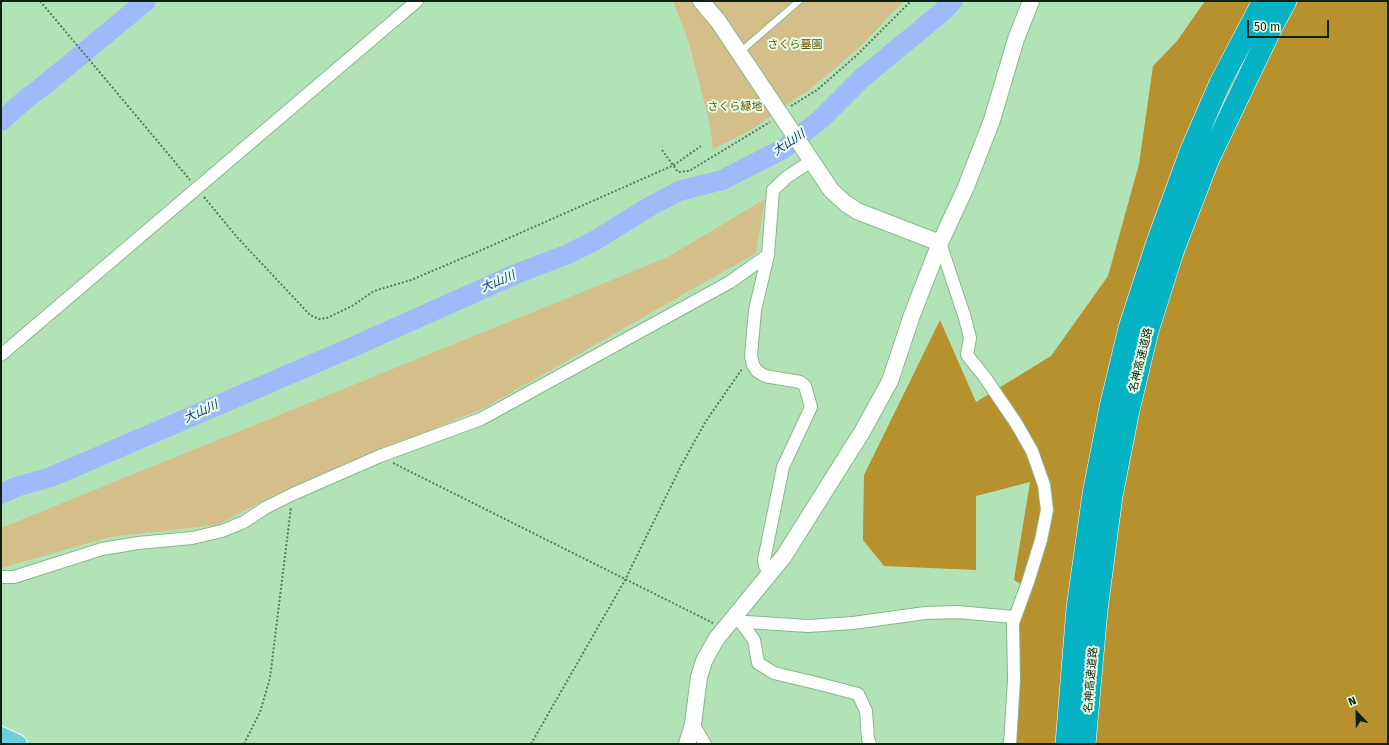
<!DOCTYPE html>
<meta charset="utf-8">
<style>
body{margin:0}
#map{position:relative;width:1389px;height:745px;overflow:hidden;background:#b2e3b7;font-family:"Fira Sans",sans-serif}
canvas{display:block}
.frame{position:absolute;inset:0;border:2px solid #0f2111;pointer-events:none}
.north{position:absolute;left:1337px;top:693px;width:40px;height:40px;-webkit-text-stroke:3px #e4fde6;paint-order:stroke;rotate:338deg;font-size:11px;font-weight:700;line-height:16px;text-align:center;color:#0f2111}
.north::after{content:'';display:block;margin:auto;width:14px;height:18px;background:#0f2111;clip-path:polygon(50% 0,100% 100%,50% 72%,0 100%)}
.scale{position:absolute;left:1247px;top:20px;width:82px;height:18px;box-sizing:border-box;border:2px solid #0f2111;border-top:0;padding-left:5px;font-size:12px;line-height:14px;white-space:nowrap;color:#0f2111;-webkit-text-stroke:3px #e4fde6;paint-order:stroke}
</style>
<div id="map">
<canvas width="1389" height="745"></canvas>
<div class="frame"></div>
<div class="north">N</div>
<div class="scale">50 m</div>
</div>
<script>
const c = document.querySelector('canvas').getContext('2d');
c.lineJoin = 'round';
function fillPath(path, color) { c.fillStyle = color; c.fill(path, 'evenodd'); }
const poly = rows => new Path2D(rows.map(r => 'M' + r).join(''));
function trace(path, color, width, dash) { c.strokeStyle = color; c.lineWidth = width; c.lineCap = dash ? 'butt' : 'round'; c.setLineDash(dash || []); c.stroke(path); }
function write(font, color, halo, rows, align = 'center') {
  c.font = font + ' "Fira Sans","Noto Sans JP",sans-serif'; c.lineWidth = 4; c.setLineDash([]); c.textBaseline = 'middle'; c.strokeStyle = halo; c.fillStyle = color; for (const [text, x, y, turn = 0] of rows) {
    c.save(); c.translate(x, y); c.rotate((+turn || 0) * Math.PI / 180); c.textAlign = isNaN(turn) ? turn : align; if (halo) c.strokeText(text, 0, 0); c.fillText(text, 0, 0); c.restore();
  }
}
const green = poly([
 [673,1,693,1,714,25,770,110,770,117,751,130,713,149,710,124,688,40],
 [712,1,904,1,860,47,808,91,784,106,721,13],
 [765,199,756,253,484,408,276,494,217,525,110,537,1,568,1,528,666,258]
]);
const forest = poly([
 [1205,1,1388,1,1388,744,1017,744,1018,621,1029,589,1014,580,1030,482,976,496,976,570,884,566,863,540,864,475,940,320,976,402,1051,356,1108,276,1139,164,1153,66,1177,41]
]);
const river = poly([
 [1,121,27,98,42,87,146,1],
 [1,494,16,487,51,477,348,349,516,274,568,254,594,241,649,207,679,191,722,180,783,149,821,119,862,78,942,12,953,1]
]);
const path = poly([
 [40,1,190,180],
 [791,106,817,90,856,56,911,1],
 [662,150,678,172,689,171,770,122],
 [204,197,236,236,310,315,319,319,327,318,352,306,374,291,411,280,484,249,674,165,701,146],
 [393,463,713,623],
 [244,744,260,712,270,678,291,507],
 [531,744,625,580,682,464,706,421,742,369]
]);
const lane = poly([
 [740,52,799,1]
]);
const street = poly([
 [940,243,965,318,970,338,967,355,984,376,1016,423,1032,451,1044,485,1047,510,1041,540,1028,582,1013,623,1014,680,1010,744],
 [1,355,417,1],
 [772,572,765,566,764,560,783,467,811,407,805,386,800,382,765,376,757,371,753,365,751,356,755,310,768,255,773,190,787,177,811,161],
 [1,577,14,577,102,549,138,543,192,538,222,531,244,522,265,508,293,494,380,456,481,419,730,282,768,255],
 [731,621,808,626,853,623,925,613,957,612,1014,617],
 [740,621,754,640,758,663,774,673,816,683,858,694,866,711,868,739,870,744],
 [693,724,705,744]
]);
const secondary = poly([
 [701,1,718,21,831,190,845,203,857,211,940,243],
 [687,744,693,724,699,677,704,661,710,650,717,638,735,616,784,556,862,432,890,381,912,315,940,243,966,187,992,120,1016,39,1031,1]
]);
const primary = poly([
 [1,736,18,744]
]);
const highway = poly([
 [1066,744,1077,608,1093,494,1110,407,1129,328,1157,242,1190,152,1220,83,1263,1],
 [1085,744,1097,610,1112,496,1129,410,1148,331,1173,252,1208,161,1273,25,1286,1]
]);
const parkNames = [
 ["さくら墓園",795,45],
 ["さくら緑地",735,107]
];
const streetNames = [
 ["名神高速道路",1141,360,-76],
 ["名神高速道路",1091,680,-85]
];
const waterNames = [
 ["大山川",789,143,-34],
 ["大山川",498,282,-23],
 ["大山川",201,412,-24]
];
fillPath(green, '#d4be8a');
fillPath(forest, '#b6912e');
trace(river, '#9fb9fa', 20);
trace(lane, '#88b78d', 8);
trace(street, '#88b78d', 14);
trace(secondary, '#88b78d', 18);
trace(primary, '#fff', 20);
trace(highway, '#fff', 22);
trace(path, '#5a7b5e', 2, [2, 2]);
trace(lane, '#fff', 6);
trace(street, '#fff', 12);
trace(secondary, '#fff', 16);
trace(primary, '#6ad1dc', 18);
trace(highway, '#06b3c5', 21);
write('11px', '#674e00', '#e4fde6', parkNames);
write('11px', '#0f2111', '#e4fde6', streetNames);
write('italic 12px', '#1b318b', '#e4fde6', waterNames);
</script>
